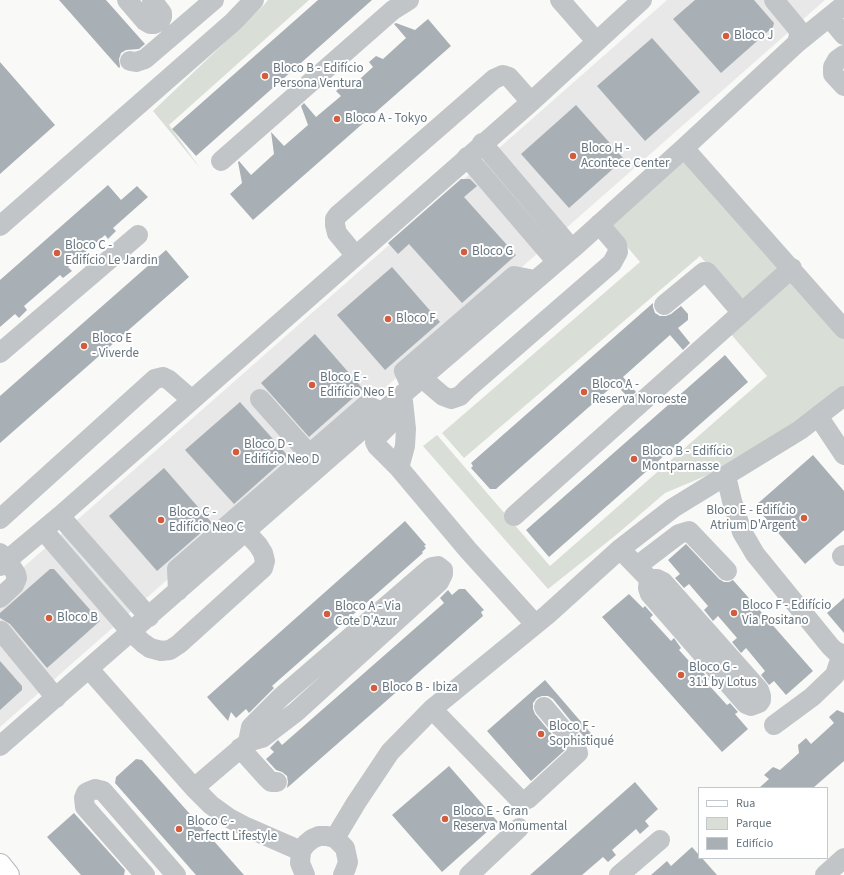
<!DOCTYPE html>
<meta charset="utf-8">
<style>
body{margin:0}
#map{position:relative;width:844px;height:875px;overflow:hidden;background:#f9f9f7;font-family:"Source Sans 3",sans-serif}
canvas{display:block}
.legend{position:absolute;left:698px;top:787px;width:130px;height:72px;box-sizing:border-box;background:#fff;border:1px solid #c2c8cc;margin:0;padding:5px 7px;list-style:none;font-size:12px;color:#66757f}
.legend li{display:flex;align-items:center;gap:8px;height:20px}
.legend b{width:20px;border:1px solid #c2c8cc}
</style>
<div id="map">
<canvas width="844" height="875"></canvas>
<ul class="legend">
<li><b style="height:5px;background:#fff"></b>Rua</li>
<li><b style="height:11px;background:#d9ded7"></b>Parque</li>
<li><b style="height:11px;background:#a9b0b5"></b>Edifício</li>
</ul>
</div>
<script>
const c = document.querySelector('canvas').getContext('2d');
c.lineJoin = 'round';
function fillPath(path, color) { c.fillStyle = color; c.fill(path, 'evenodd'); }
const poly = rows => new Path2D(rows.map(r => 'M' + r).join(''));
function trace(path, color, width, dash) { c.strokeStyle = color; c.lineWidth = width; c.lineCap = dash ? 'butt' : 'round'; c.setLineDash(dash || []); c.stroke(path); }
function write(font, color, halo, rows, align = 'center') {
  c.font = font + ' "Source Sans 3",sans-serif'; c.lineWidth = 4; c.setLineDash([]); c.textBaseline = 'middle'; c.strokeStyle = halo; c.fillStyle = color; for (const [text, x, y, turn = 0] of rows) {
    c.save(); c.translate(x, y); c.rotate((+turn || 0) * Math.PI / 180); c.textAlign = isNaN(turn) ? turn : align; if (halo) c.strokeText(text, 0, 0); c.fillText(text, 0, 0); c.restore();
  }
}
const built = poly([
 [667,0,825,0,0,727,0,588]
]);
const green = poly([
 [268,0,309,0,169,125,200,168,153,111,264,5],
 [686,157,785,266,742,304,700,256,464,458,442,433,640,262,608,224],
 [793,278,844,338,844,396,722,469,665,493,616,535,548,589,423,446,437,435,550,566,767,376,730,333]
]);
const building = poly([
 [59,0,106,0,145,44,139,49,126,50,121,53,119,59,120,67,119,68],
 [318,0,372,0,196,156,172,129],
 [695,0,754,0,774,23,773,27,721,73,673,19],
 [428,19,451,46,253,220,230,194,242,183,238,162,239,161,251,175,274,154,271,132,284,146,308,125,301,106,304,103,316,117,341,96,336,91,343,85,350,88,373,67,369,62,376,56,383,59,406,38,394,24,396,23,415,30],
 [652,38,700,92,645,141,597,86],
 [0,62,55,125,0,174],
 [576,105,624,159,569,208,521,154],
 [461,179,470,179,477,186,464,197,516,255,462,303,409,244,398,254,388,243],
 [108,185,121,200,137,186,148,197,113,228,116,231,108,239,105,235,68,267,72,271,63,278,60,275,24,306,27,310,19,318,15,314,0,327,0,280],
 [166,250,189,277,0,443,0,396],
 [392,267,440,322,385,370,337,315],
 [653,303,653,307,655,313,660,316,666,316,671,314,681,306,688,314,688,320,678,328,690,343,683,350,670,335,623,377,636,392,629,398,615,384,496,489,490,489,471,468,473,466,471,463],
 [315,334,363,389,309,437,261,383],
 [725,355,748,382,549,557,526,530],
 [240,402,288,456,234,504,185,450],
 [813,455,844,491,844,530,805,564,755,506],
 [164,468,212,523,157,571,109,516],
 [405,521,426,545,424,546,426,548,422,552,423,553,272,686,274,688,249,713,246,709,236,718,231,712,228,721,207,697],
 [686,544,719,579,724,582,729,582,733,580,813,671,786,695,774,681,769,685,761,675,765,671,746,648,741,653,732,642,737,638,718,616,713,621,704,610,708,606,689,584,684,588,675,578,680,574,668,560],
 [50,569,54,569,100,621,47,668,10,624,0,618,0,613],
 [459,589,465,589,484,610,481,612,483,616,287,788,288,782,287,776,282,772,276,770,266,759,274,752,270,748,278,740,282,745,444,603,440,598,448,590,452,595],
 [629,594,643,608,645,606,653,615,650,618,671,641,674,638,681,648,679,650,699,672,701,670,709,679,706,682,727,705,730,703,738,712,735,714,748,729,722,752,602,617],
 [844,598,844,633,827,613],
 [0,661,22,686,22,690,0,710],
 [545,680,595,738,587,745,584,737,553,699,548,696,542,696,537,698,533,703,533,709,535,714,565,750,531,781,487,731],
 [837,710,844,713,844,761,813,788,759,788,769,779,764,775,773,767,780,770,799,753,798,745,806,738,811,744,834,723,829,717],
 [136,759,142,760,244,875,196,875,115,783,116,777],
 [449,766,498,822,442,872,392,815],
 [635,782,658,809,645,821,649,826,640,834,636,829,612,850,616,855,608,862,603,857,582,875,530,875],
 [74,813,125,870,124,875,81,875,47,837],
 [692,847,699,855,699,858,702,858,717,875,651,875,667,861,671,866]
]);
const minor = poly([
 [127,0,145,21,150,24,154,24,160,21,162,17,162,13,152,0],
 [560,0,596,41],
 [774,0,798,29,799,35,797,43],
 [829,17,844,35],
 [844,55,837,60,833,67,833,74,844,86],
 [130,61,136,62,145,59,214,0],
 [482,143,572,249],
 [684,148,844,329],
 [467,157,556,261],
 [221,161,393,10,409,0],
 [0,226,233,22,254,0],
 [355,255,337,233,335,225,335,219,338,215,494,79,503,75,509,77,531,102],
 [664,305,704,272,707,272,742,313],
 [0,353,138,235],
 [422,378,443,396,451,399,460,396,468,388,612,263,618,252,617,245,599,224],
 [411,387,404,371,514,276,535,280],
 [260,399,309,454],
 [399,415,376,438,375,442,377,446,399,468,468,550,535,624],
 [818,416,844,455],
 [399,468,405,446,406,429,403,401],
 [726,476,732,501,742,532,748,542,755,554,830,646,835,651,844,655],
 [60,516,149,617],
 [514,516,792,268],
 [0,519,155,379,163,377,169,380,192,400],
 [43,530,131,632,143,643,150,648,161,651,170,650,179,644,263,568,265,561,263,553,258,545,246,532],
 [620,549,649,579,657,579,663,582,759,690,761,696,761,700,759,703,751,706,746,704,650,594,648,588,649,579],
 [0,553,7,560,16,574,17,578,14,585,0,598],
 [842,556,844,555],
 [0,566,60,516,531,102,642,0],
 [637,566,679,534,689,531,727,571],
 [178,591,177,569,366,405,382,412],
 [1,631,56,698],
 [89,669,194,788,211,805,229,818,246,827,301,851],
 [432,709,520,800,528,799,578,753,575,744,544,707],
 [774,725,812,697,835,675,842,654],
 [0,746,382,412,572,249,684,148,797,43,844,5],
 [240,748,267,778,271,782,277,782],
 [194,788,248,742,262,738,296,712,439,582,443,574,443,570,438,566,432,567,428,570,281,697,251,727,248,742],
 [335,838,356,803,390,752,432,709,547,615,620,549,673,508,800,430,844,396],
 [145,875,85,807,84,798,86,793,90,791,95,789,103,791,176,875],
 [305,875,300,863,301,851,306,844,312,839,319,836,327,836,335,838,345,848,348,862,346,868,343,875],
 [469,875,519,828],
 [619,875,660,840],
 [825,875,844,858]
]);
const major = poly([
 [0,865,8,875]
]);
const markers = [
 [726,36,4,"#d35c3e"],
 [265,76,4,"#d35c3e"],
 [337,119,4,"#d35c3e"],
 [573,156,4,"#d35c3e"],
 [464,252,4,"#d35c3e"],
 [57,253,4,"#d35c3e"],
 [388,319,4,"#d35c3e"],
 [84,346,4,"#d35c3e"],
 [312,385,4,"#d35c3e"],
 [584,392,4,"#d35c3e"],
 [236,452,4,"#d35c3e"],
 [634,459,4,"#d35c3e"],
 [804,518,4,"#d35c3e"],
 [161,520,4,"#d35c3e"],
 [734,613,4,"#d35c3e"],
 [327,614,4,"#d35c3e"],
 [49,618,4,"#d35c3e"],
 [681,675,4,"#d35c3e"],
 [374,688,4,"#d35c3e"],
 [541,734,4,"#d35c3e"],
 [445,819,4,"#d35c3e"],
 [179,829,4,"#d35c3e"]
];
const poiNames = [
 ["Bloco J",734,36],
 ["Bloco B - Edifício",273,69],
 ["Persona Ventura",273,84],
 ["Bloco A - Tokyo",345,119],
 ["Bloco H -",581,149],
 ["Acontece Center",581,164],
 ["Bloco C -",65,246],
 ["Edifício Le Jardin",65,261],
 ["Bloco G",472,252],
 ["Bloco F",396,319],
 ["Bloco E",92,339],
 ["- Viverde",92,354],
 ["Bloco E -",320,378],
 ["Edifício Neo E",320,393],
 ["Bloco A -",592,385],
 ["Reserva Noroeste",592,400],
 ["Bloco D -",244,445],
 ["Edifício Neo D",244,460],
 ["Bloco B - Edifício",642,452],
 ["Montparnasse",642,467],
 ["Bloco E - Edifício",796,511,"right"],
 ["Atrium D'Argent",796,526,"right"],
 ["Bloco C -",169,513],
 ["Edifício Neo C",169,528],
 ["Bloco F - Edifício",742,606],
 ["Via Positano",742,621],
 ["Bloco A - Via",335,607],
 ["Cote D'Azur",335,622],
 ["Bloco B",57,618],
 ["Bloco G -",689,668],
 ["311 by Lotus",689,683],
 ["Bloco B - Ibiza",382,688],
 ["Bloco F -",549,727],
 ["Sophistiqué",549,742],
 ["Bloco E - Gran",453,812],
 ["Reserva Monumental",453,827],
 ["Bloco C -",187,822],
 ["Perfectt Lifestyle",187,837]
];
fillPath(built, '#e7e8e7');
fillPath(green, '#d9ded7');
fillPath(building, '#a9b0b5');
trace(major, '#b4b9bc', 24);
trace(minor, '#c1c5c8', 20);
trace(major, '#fff', 22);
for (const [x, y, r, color] of markers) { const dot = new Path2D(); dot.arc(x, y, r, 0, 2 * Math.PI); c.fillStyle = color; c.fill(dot); trace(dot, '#fff', 1.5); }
write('13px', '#66757f', '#fff', poiNames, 'left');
</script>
